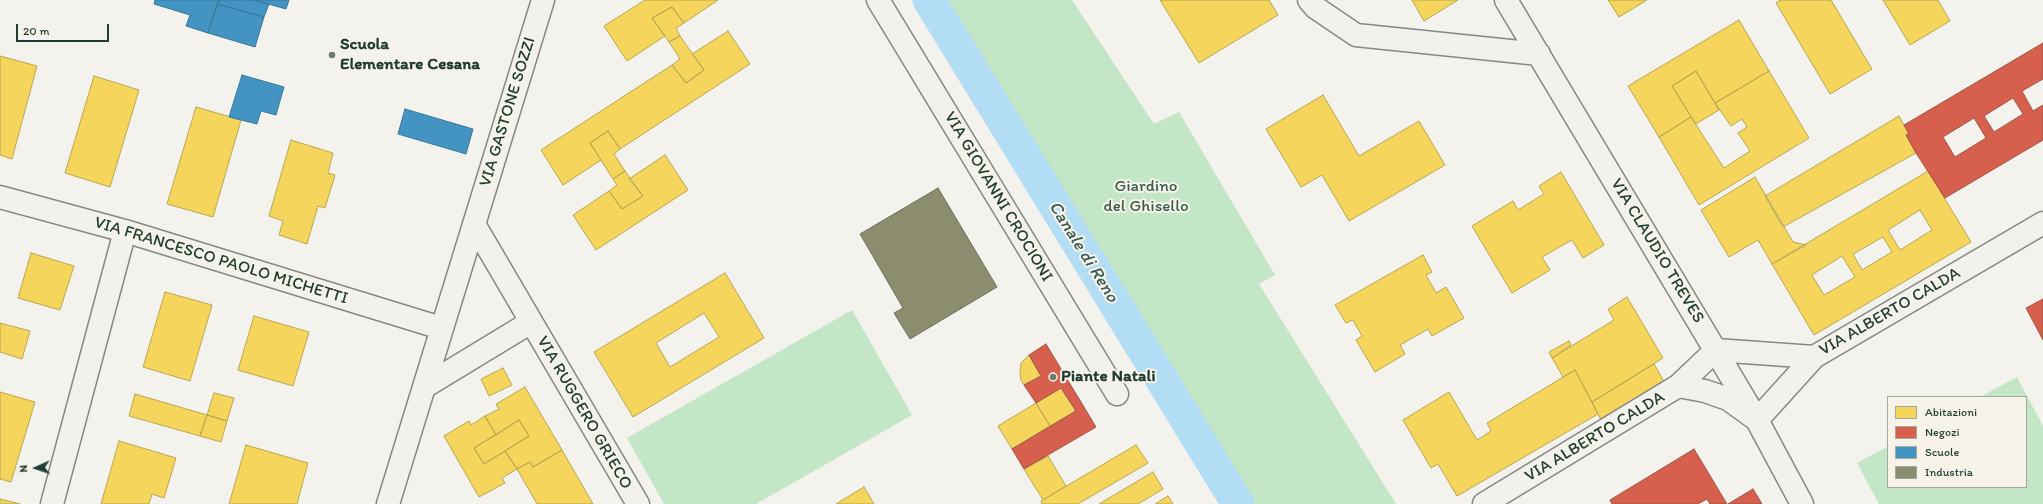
<!DOCTYPE html>
<style>
body{margin:0}
#map{position:relative;width:2043px;height:504px;overflow:hidden;background:#f4f2ec;font-family:Itim,sans-serif}
canvas{display:block}
.legend{position:absolute;left:1887px;top:396px;width:140px;height:92px;box-sizing:border-box;background:#f7f3e8;border:1px solid #a1aaa0;margin:0;padding:5px 7px;list-style:none;font-size:12px;color:#1f3d34}
.legend li{display:flex;align-items:center;gap:8px;height:20px}
.legend b{width:20px;border:1px solid #a1aaa0}
.north{position:absolute;left:16px;top:448px;width:40px;height:40px;-webkit-text-stroke:3px #f7f3e8;paint-order:stroke;rotate:267deg;font-size:11px;font-weight:700;line-height:16px;text-align:center;color:#1f3d34}
.north::after{content:'';display:block;margin:auto;width:14px;height:18px;background:#1f3d34;clip-path:polygon(50% 0,100% 100%,50% 72%,0 100%)}
.scale{position:absolute;left:16px;top:24px;width:93px;height:18px;box-sizing:border-box;border:2px solid #1f3d34;border-top:0;padding-left:5px;font-size:12px;line-height:14px;white-space:nowrap;color:#1f3d34;-webkit-text-stroke:3px #f7f3e8;paint-order:stroke}
</style>
<div id="map">
<canvas width="2043" height="504"></canvas>
<ul class="legend">
<li><b style="height:11px;background:#f6d55c"></b>Abitazioni</li>
<li><b style="height:11px;background:#d6604d"></b>Negozi</li>
<li><b style="height:11px;background:#4393c3"></b>Scuole</li>
<li><b style="height:11px;background:#8c8c6e"></b>Industria</li>
</ul>
<div class="north">N</div>
<div class="scale">20 m</div>
</div>
<script>
const c = document.querySelector('canvas').getContext('2d');
c.lineJoin = 'round';
function fillPath(path, color) { c.fillStyle = color; c.fill(path, 'evenodd'); }
const poly = rows => new Path2D(rows.map(r => 'M' + r).join(''));
function trace(path, color, width, dash) { c.strokeStyle = color; c.lineWidth = width; c.lineCap = dash ? 'butt' : 'round'; c.setLineDash(dash || []); c.stroke(path); }
function write(font, color, halo, rows, align = 'center') {
  c.font = font + ' Itim,sans-serif'; c.lineWidth = 4; c.setLineDash([]); c.textBaseline = 'middle'; c.strokeStyle = halo; c.fillStyle = color; for (const [text, x, y, turn = 0] of rows) {
    c.save(); c.translate(x, y); c.rotate((+turn || 0) * Math.PI / 180); c.textAlign = isNaN(turn) ? turn : align; if (halo) c.strokeText(text, 0, 0); c.fillText(text, 0, 0); c.restore();
  }
}
const green = poly([
 [941,0,1072,0,1154,124,1179,112,1275,275,1259,284,1396,504,1253,504],
 [852,310,912,415,756,504,664,504,627,438],
 [2017,377,2043,426,2043,504,1879,504,1857,463,1888,446,1888,487,2026,487,2026,397,1980,397]
]);
const homes = poly([
 [645,0,718,0,684,23,672,7,652,18,665,36,627,61,604,26,645,0],
 [1160,0,1269,0,1278,15,1199,63,1160,0],
 [1412,0,1458,0,1424,21,1412,0],
 [1608,0,1647,0,1619,17,1608,0],
 [1780,0,1831,0,1872,69,1830,94,1776,3,1780,0],
 [1883,0,1938,0,1950,21,1910,45,1883,0],
 [672,7,684,23,676,28,680,36,669,42,652,18,672,7],
 [1739,20,1769,71,1715,103,1696,71,1672,86,1691,117,1659,137,1628,86,1739,20],
 [728,31,750,64,620,149,608,131,590,143,601,160,563,185,541,150,672,65,686,83,704,70,692,54,728,31],
 [680,36,704,70,686,83,672,65,680,59,669,42,680,36],
 [0,56,37,66,12,159,0,155,0,56],
 [1696,71,1719,110,1696,124,1672,86,1696,71],
 [1769,71,1809,138,1699,205,1659,137,1691,117,1724,168,1750,151,1738,133,1747,127,1742,119,1731,126,1715,103,1769,71],
 [94,76,139,90,110,187,65,173,94,76],
 [1323,95,1359,156,1419,121,1445,165,1349,221,1322,175,1301,187,1266,129,1323,95],
 [196,107,241,120,213,217,167,204,196,107],
 [1899,116,1909,134,1906,135,1916,153,1783,227,1765,196,1899,116],
 [608,131,620,149,614,154,625,171,613,179,590,143,608,131],
 [291,140,333,153,328,173,335,175,325,208,318,206,307,244,279,235,283,221,269,216,291,140],
 [665,155,688,190,596,250,573,215,609,191,622,209,643,196,629,179,665,155],
 [625,171,643,196,622,209,609,191,617,185,613,179,625,171],
 [1928,171,1971,242,1814,335,1772,264,1928,171],
 [1920,210,1932,230,1900,250,1888,230,1920,210],
 [1883,237,1892,252,1862,270,1853,254,1883,237],
 [1842,256,1855,277,1824,295,1812,275,1842,256],
 [1561,172,1604,245,1583,258,1572,240,1542,257,1550,270,1512,293,1472,226,1513,201,1518,210,1544,194,1539,186,1561,172],
 [1755,177,1793,242,1806,245,1772,264,1758,240,1729,257,1701,210,1755,177],
 [31,253,74,266,60,310,18,298,31,253],
 [1423,255,1432,272,1426,275,1436,293,1446,287,1464,318,1432,336,1428,329,1400,345,1405,354,1375,372,1356,340,1362,336,1353,320,1346,323,1335,305,1423,255],
 [725,273,764,338,633,417,594,352,725,273],
 [704,313,719,337,670,367,656,343,704,313],
 [165,292,212,305,190,381,143,367,165,292],
 [1627,297,1663,358,1592,402,1575,370,1563,377,1552,358,1614,320,1608,309,1627,297],
 [254,316,309,332,293,386,238,370,254,316],
 [0,323,30,331,22,359,0,352,0,323],
 [1569,341,1571,345,1552,358,1549,352,1569,341],
 [1029,355,1041,376,1024,385,1021,380,1020,372,1021,363,1029,355],
 [1654,364,1666,385,1602,422,1592,402,1654,364],
 [503,368,512,385,489,396,481,379,503,368],
 [1575,370,1598,414,1457,496,1438,464,1431,468,1403,420,1449,392,1477,440,1491,431,1487,423,1575,370],
 [525,387,562,450,533,467,530,462,517,469,505,451,529,436,519,420,496,435,485,416,499,409,496,404,525,387],
 [1061,388,1076,411,1050,426,1036,403,1061,388],
 [0,392,35,402,11,482,0,479,0,392],
 [214,393,234,398,227,421,207,415,214,393],
 [135,394,207,415,200,436,129,416,135,394],
 [1036,403,1050,426,1012,449,998,426,1036,403],
 [207,415,227,421,221,442,200,436,207,415],
 [485,416,496,435,474,448,484,464,505,451,517,469,502,478,505,483,479,497,444,436,469,421,471,425,485,416],
 [519,420,529,436,484,464,474,448,519,420],
 [119,441,176,458,164,498,152,494,149,504,101,504,119,441],
 [246,445,308,463,297,504,229,504,246,445],
 [1136,445,1148,463,1078,504,1042,504,1041,501,1136,445],
 [562,450,593,504,537,504,517,469,530,462,533,467,562,450],
 [1048,456,1066,486,1043,500,1024,469,1048,456],
 [1153,472,1163,489,1138,504,1099,504,1153,472],
 [864,487,874,504,836,504,864,487],
 [1168,496,1173,504,1155,504,1168,496],
 [0,499,20,504,0,504,0,499]
]);
const shops = poly([
 [2043,43,2043,79,2022,91,2033,111,2043,105,2043,140,1945,198,1916,153,1906,135,1909,134,1904,125,2043,43],
 [2013,98,2023,114,1994,132,1984,116,2013,98],
 [1974,118,1986,138,1955,157,1943,137,1974,118],
 [2043,299,2043,340,2026,308,2043,299],
 [1046,344,1096,427,1024,469,1012,449,1076,411,1061,388,1036,403,1024,385,1041,376,1029,355,1046,344],
 [1694,449,1727,504,1710,504,1707,499,1698,504,1612,504,1610,500,1694,449],
 [1753,489,1762,504,1728,504,1753,489]
]);
const schools = poly([
 [155,0,219,0,208,33,186,26,190,15,154,4,155,0],
 [219,0,254,0,269,4,264,17,217,4,219,0],
 [254,0,289,0,286,9,254,0],
 [217,4,264,17,255,47,208,33,217,4],
 [242,75,284,87,276,115,261,111,257,124,229,117,242,75],
 [405,109,473,129,466,154,398,134,405,109]
]);
const industry = poly([
 [938,188,997,287,910,339,894,313,903,308,860,234,938,188]
]);
const canal = poly([
 [929,0,1238,504]
]);
const street = poly([
 [878,0,1117,394],
 [1309,0,1316,8,1356,35,1539,54],
 [1506,0,1757,420,1802,504],
 [0,197,125,231,441,328],
 [474,224,638,504],
 [1678,386,1705,391,1728,399,1757,420,1814,357],
 [424,387,531,322],
 [52,504,125,231],
 [388,504,543,0],
 [1484,504,1678,386,1716,350,1814,357,2043,223]
]);
const markers = [
 [332,55,4,"#6a7c74"],
 [1053,377,4,"#6a7c74"]
];
const poiNames = [
 ["Scuola",340,45],
 ["Elementare Cesana",340,65],
 ["Piante Natali",1061,377]
];
const streetNames = [
 ["VIA GASTONE SOZZI",508,112,-73],
 ["VIA GIOVANNI CROCIONI",998,197,59],
 ["VIA CLAUDIO TREVES",1657,251,59],
 ["VIA FRANCESCO PAOLO MICHETTI",221,261,17],
 ["VIA ALBERTO CALDA",1890,312,-30],
 ["VIA RUGGERO GRIECO",584,413,60],
 ["VIA ALBERTO CALDA",1595,437,-31]
];
const parkNames = [
 ["Giardino",1146,187],
 ["del Ghisello",1146,207]
];
const waterNames = [
 ["Canale di Reno",1083,252,58]
];
fillPath(green, '#c2e6c6');
fillPath(homes, '#f6d55c');
trace(homes, '#b6a750', 1);
fillPath(shops, '#d6604d');
trace(shops, '#9f5646', 1);
fillPath(schools, '#4393c3');
trace(schools, '#387998', 1);
fillPath(industry, '#8c8c6e');
trace(industry, '#6b745d', 1);
trace(canal, '#b3ddf4', 33);
trace(street, '#848985', 25);
trace(street, '#f2f1ed', 22);
for (const [x, y, r, color] of markers) { const dot = new Path2D(); dot.arc(x, y, r, 0, 2 * Math.PI); c.fillStyle = color; c.fill(dot); trace(dot, '#f7f3e8', 1.5); }
write('bold 17px', '#1f3d34', '#f7f3e8', poiNames, 'left');
write('17px', '#1f3d34', '#f7f3e8', streetNames);
write('17px', '#385d4b', '#f7f3e8', parkNames);
write('italic 18px', '#375b5b', '#f7f3e8', waterNames);
</script>
